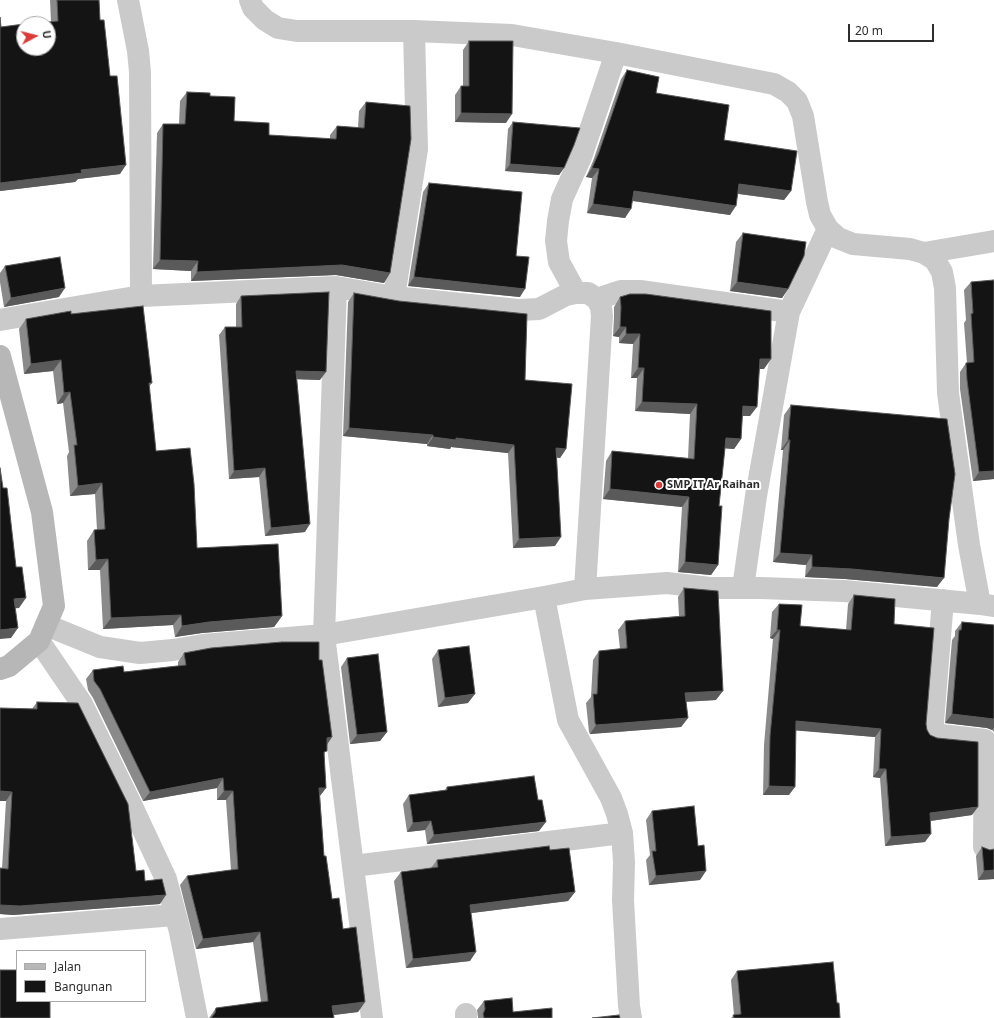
<!DOCTYPE html>
<style>
body{margin:0}
#map{position:relative;width:994px;height:1018px;overflow:hidden;background:#fff;font-family:"Noto Sans",sans-serif}
canvas{display:block}
.legend{position:absolute;left:16px;top:950px;width:130px;height:52px;box-sizing:border-box;background:#fff;border:1px solid #ababab;margin:0;padding:5px 7px;list-style:none;font-size:12px;color:#2d2d2d}
.legend li{display:flex;align-items:center;gap:8px;height:20px}
.legend b{width:20px;border:1px solid #ababab}
.north{position:absolute;left:16px;top:16px;width:40px;height:40px;box-sizing:border-box;background:#fff;border:1px solid #ababab;border-radius:50%;rotate:83deg;font-size:11px;font-weight:700;line-height:16px;text-align:center;color:#2d2d2d}
.north::after{content:'';display:block;margin:auto;width:14px;height:18px;background:#da3c39;clip-path:polygon(50% 0,100% 100%,50% 72%,0 100%)}
.scale{position:absolute;left:848px;top:24px;width:86px;height:18px;box-sizing:border-box;border:2px solid #2d2d2d;border-top:0;padding-left:5px;font-size:12px;line-height:14px;white-space:nowrap;color:#2d2d2d;-webkit-text-stroke:3px #fff;paint-order:stroke}
</style>
<div id="map">
<canvas width="994" height="1018"></canvas>
<ul class="legend">
<li><b style="height:5px;background:#b7b7b7"></b>Jalan</li>
<li><b style="height:11px;background:#141414"></b>Bangunan</li>
</ul>
<div class="north">U</div>
<div class="scale">20 m</div>
</div>
<script>
const c = document.querySelector('canvas').getContext('2d');
c.lineJoin = 'round';
const poly = rows => new Path2D(rows.map(r => 'M' + r).join(''));
function trace(path, color, width, dash) { c.strokeStyle = color; c.lineWidth = width; c.lineCap = dash ? 'butt' : 'round'; c.setLineDash(dash || []); c.stroke(path); }
function fillPath(path, color) { c.fillStyle = color; c.fill(path, 'evenodd'); }
function write(font, color, halo, rows, align = 'center') {
  c.font = font + ' "Noto Sans",sans-serif'; c.lineWidth = 4; c.setLineDash([]); c.textBaseline = 'middle'; c.strokeStyle = halo; c.fillStyle = color; for (const [text, x, y, turn = 0] of rows) {
    c.save(); c.translate(x, y); c.rotate((+turn || 0) * Math.PI / 180); c.textAlign = isNaN(turn) ? turn : align; if (halo) c.strokeText(text, 0, 0); c.fillText(text, 0, 0); c.restore();
  }
}
const minor = poly([
 [128,0,138,51,140,72,141,296],
 [250,0,253,8,265,20,278,28,297,31,414,31,512,35,616,53,774,84,788,92,797,101,803,116,817,202,820,215,828,229,838,238,853,244,910,249,924,253,935,260,942,272,945,288,948,393,969,545,980,604],
 [924,253,994,241],
 [336,287,324,635,372,1018],
 [576,293,559,262,556,241,558,221,562,199,581,157,616,53],
 [394,297,417,149,414,31],
 [597,299,621,291,640,291,789,312,828,229],
 [0,320,141,296,336,287,394,297,518,310,539,309,566,295,576,293,588,293,597,299,601,307,602,316,585,589],
 [743,588,756,496,789,312],
 [544,597,568,720,611,798,617,814,622,833,624,862,623,900,629,1006,631,1018],
 [943,600,932,734,985,740,984,847],
 [46,625,100,647,140,653,173,650,203,645,324,635,544,597,585,589,667,583,710,588,761,588,844,591,980,604,993,606],
 [39,641,82,704,131,804,166,879,180,932,197,1018],
 [353,866,622,833],
 [0,929,175,915],
 [466,1018,466,1014]
]);
const secondary = poly([
 [0,356,42,512,54,606,39,641,9,666,0,669]
]);
const wall = poly([
 [50,0,99,0,100,20,120,174,78,179,75,182,0,191,0,17,1,27,51,22],
 [469,41,506,123,455,122,455,95,461,86,463,86,463,50],
 [627,70,656,93,724,140,791,191,784,200,738,194,730,215,632,201,625,218,587,213,592,178,586,177,593,161,621,79],
 [187,92,210,96,234,121,269,135,330,139,330,135,337,126,358,128,359,111,366,102,390,273,384,283,336,275,191,281,191,271,153,269,157,133,163,124,179,124,180,101],
 [513,122,564,168,559,175,505,171,508,129],
 [429,183,516,256,520,297,408,286,423,192],
 [743,233,788,289,782,298,730,291,736,242],
 [5,266,59,297,4,307,0,282,0,273],
 [971,282,994,479,973,481,960,389,960,372,966,363,967,363,964,323,966,320,964,290],
 [354,293,525,380,566,449,560,458,557,457,555,546,513,548,508,453,451,447,450,449,427,446,427,444,343,436,348,302],
 [241,296,320,380,296,379,305,532,265,536,259,477,229,479,219,335,225,327,236,327,236,304],
 [620,297,764,369,759,369,750,416,742,416,741,439,734,449,725,448,719,506,718,565,711,575,678,572,682,507,603,499,606,461,612,451,688,458,690,414,635,411,637,378,631,378,633,344,619,343,619,337,613,336,614,317,614,307],
 [71,314,152,383,149,387,156,451,197,548,282,616,274,627,202,633,175,637,173,625,103,629,100,570,88,570,87,541,94,530,97,530,95,494,70,496,67,456,69,452,63,403,57,404,53,371,24,374,19,329,26,319],
 [791,405,937,587,845,579,805,577,806,565,773,562,783,450,781,450,784,415],
 [684,588,716,700,686,702,688,718,681,727,590,734,589,732,586,703,591,697,593,660,599,651,620,649,618,630,625,621,679,616,678,597],
 [854,595,894,624,926,724,927,730,972,815,930,821,925,842,885,846,880,778,873,777,875,737,796,730,789,795,763,795,764,745,773,639,770,638,772,612,779,604,800,626,846,630,848,604],
 [962,622,994,625,994,732,992,730,987,728,945,723,952,640,955,636,955,631],
 [438,650,468,703,438,707,432,659],
 [184,653,319,660,332,737,327,745,324,755,326,788,320,796,324,856,332,899,343,929,365,1002,358,1012,333,1015,334,1018,209,1018,216,1008,261,1002,253,942,196,949,180,885,187,876,231,870,226,800,217,800,217,788,143,801,93,698,88,690,86,679,93,670,124,672,178,666,178,662],
 [347,658,387,732,380,741,350,744,341,667],
 [37,702,136,871,145,881,160,904,13,915,0,914,0,868,2,869,6,801,32,709],
 [447,787,539,831,427,844,425,830,407,832,403,804,409,795,445,790],
 [652,811,698,846,700,880,649,885,646,860,650,855,646,820],
 [982,847,990,850,994,879,978,880,976,856],
 [550,850,575,892,568,901,471,913,470,961,406,968,394,881,401,872,431,868,437,860],
 [737,971,837,1003,840,1018,731,1018,734,1015,731,980],
 [484,1001,513,1012,552,1018,478,1018,477,1010]
]);
const shadedWall = poly([
 [461,113,512,114,506,123,455,122],
 [510,164,564,168,559,175,505,171],
 [126,165,120,174,78,179,75,182,0,191,0,183,81,170],
 [592,168,599,169,592,178,586,177],
 [739,184,791,191,784,200,733,193],
 [634,191,736,206,730,215,627,200],
 [593,204,631,209,625,218,587,213],
 [160,260,198,261,191,271,153,269],
 [342,265,390,273,384,283,336,275,191,281,197,272],
 [414,277,525,289,520,297,408,286],
 [737,282,788,289,782,298,730,291],
 [65,288,59,297,4,307,11,298],
 [620,327,626,327,619,337,613,336],
 [626,334,640,334,633,344,619,343],
 [760,359,771,359,764,369,753,369],
 [61,360,53,371,24,374,31,364],
 [638,368,644,368,637,378,631,378],
 [296,371,326,372,320,380,290,379],
 [70,392,63,403,57,404,64,393],
 [642,402,697,404,690,414,635,411],
 [743,406,757,407,750,416,736,416],
 [349,428,433,435,427,444,343,436],
 [433,437,456,438,514,445,508,453,451,447,450,449,427,446],
 [726,438,741,439,734,449,719,448],
 [788,440,790,440,783,450,781,450],
 [556,448,566,449,560,458,550,457],
 [265,468,259,477,229,479,234,471],
 [994,471,994,479,973,481,979,472],
 [102,483,95,494,70,496,78,486],
 [610,489,689,497,682,507,603,499],
 [310,524,305,532,265,536,271,528],
 [561,537,555,546,513,548,519,539],
 [780,553,812,555,806,565,773,562],
 [108,559,100,570,88,570,96,560],
 [685,562,718,565,711,575,678,572],
 [812,567,852,569,944,578,937,587,845,579,805,577],
 [26,598,19,608,7,609,14,599],
 [181,615,173,625,103,629,111,618],
 [282,616,274,627,202,633,175,637,182,626,209,622],
 [18,628,11,638,0,639,0,630],
 [777,630,780,630,773,639,770,638],
 [723,691,716,700,679,702,685,693],
 [475,694,468,703,438,707,445,698],
 [952,714,994,719,994,728,992,730,987,728,945,723],
 [688,718,681,727,590,734,596,725],
 [796,721,881,729,875,737,790,730],
 [387,732,380,741,350,744,357,735],
 [332,737,325,747,327,738],
 [879,769,886,769,880,778,873,777],
 [223,778,217,788,143,801,150,792],
 [769,786,795,787,789,795,763,795],
 [319,788,326,788,319,797],
 [0,791,12,792,6,801,0,801],
 [224,791,233,791,226,800,217,800],
 [978,807,972,815,923,822,930,813],
 [431,821,425,830,407,832,413,823],
 [546,822,539,831,427,844,434,835],
 [931,834,925,842,885,846,891,837],
 [994,870,994,879,978,880,984,871],
 [706,871,700,880,649,885,656,876],
 [575,892,568,901,464,914,470,905],
 [166,895,160,904,13,915,0,914,0,905],
 [260,932,253,942,196,949,203,939],
 [476,952,470,961,406,968,413,959],
 [365,1002,358,1012,326,1016,332,1006]
]);
const building = poly([
 [57,0,99,0,100,20,104,20,110,76,117,76,126,165,81,170,82,173,0,183,0,17,1,27,24,24,24,48,48,48,48,24,28,24,58,21,57,0],
 [469,41,513,41,512,114,461,113,461,86,469,86,469,41],
 [627,70,659,77,656,93,729,105,724,140,797,151,791,191,739,184,736,206,634,191,631,209,593,204,599,169,592,168,599,152,627,70],
 [187,92,210,93,210,96,235,97,234,121,269,123,269,135,336,139,337,126,364,128,366,102,410,106,411,139,390,273,342,265,197,272,198,261,160,260,163,124,185,124,187,92],
 [513,122,580,128,574,145,564,168,510,164,513,122],
 [429,183,522,192,516,256,529,257,525,289,414,277,429,183],
 [743,233,806,242,804,256,788,289,737,282,743,233],
 [60,257,65,288,11,298,5,266,60,257],
 [994,280,994,471,979,472,967,380,966,363,974,362,971,314,973,313,971,282,994,280],
 [329,292,326,372,296,371,310,524,271,528,265,468,234,471,225,327,242,327,241,296,329,292],
 [354,293,399,301,527,314,525,380,572,384,566,449,556,448,561,537,519,539,514,445,456,438,456,440,433,437,433,435,349,428,354,293],
 [630,294,646,294,771,311,771,359,760,359,757,407,743,406,741,439,726,438,719,506,722,506,718,565,685,562,689,497,610,489,612,451,694,459,697,404,642,402,644,368,638,368,640,334,626,334,626,327,620,327,621,307,620,297,630,294],
 [143,306,152,383,149,383,156,451,190,448,194,484,197,548,278,544,282,616,209,622,182,626,181,615,111,618,108,559,96,560,94,530,105,529,102,483,78,486,74,445,77,445,70,392,64,393,61,360,31,364,26,319,71,311,71,314,143,306],
 [791,405,947,419,955,474,949,519,944,578,852,569,812,567,812,555,780,553,790,440,788,440,791,405],
 [0,468,3,488,7,488,16,567,22,567,26,598,14,599,18,628,0,630,0,468],
 [684,588,718,591,723,691,685,693,688,718,596,725,595,723,593,694,597,694,599,651,627,648,625,621,685,616,684,588],
 [854,595,895,599,894,624,934,628,926,724,927,730,930,735,937,738,978,742,978,807,930,813,931,834,891,837,886,769,879,769,881,729,796,721,795,787,769,786,770,736,780,630,777,630,779,604,802,605,800,626,851,630,854,595],
 [962,622,994,625,994,719,952,714,959,630,961,630,962,622],
 [282,642,319,642,319,660,322,660,332,737,327,738,327,751,324,752,326,788,319,788,324,856,326,856,332,899,339,898,343,929,356,927,365,1002,332,1006,334,1018,211,1018,215,1013,216,1008,268,1001,260,932,203,939,187,876,238,869,233,791,224,791,223,778,150,792,100,689,94,681,93,670,123,666,124,672,186,665,184,653,211,648,282,642],
 [469,646,475,694,445,698,438,650,469,646],
 [378,654,387,732,357,735,347,658,378,654],
 [37,702,78,703,128,804,136,871,144,870,145,881,162,879,166,895,20,906,0,905,0,868,8,869,12,792,0,791,0,708,37,709,37,702],
 [534,776,538,800,542,800,546,822,434,835,431,821,413,823,409,795,447,790,447,787,534,776],
 [694,806,698,846,704,845,706,871,656,876,652,851,656,851,652,811,694,806],
 [549,846,550,850,569,848,575,892,470,905,476,952,413,959,401,872,438,867,437,860,549,846],
 [982,847,990,850,994,849,994,870,984,871,982,847],
 [833,962,837,1003,839,1003,840,1018,734,1018,733,1015,741,1014,737,971,833,962],
 [0,970,17,970,17,1001,50,1001,50,1018,0,1018,0,970],
 [512,998,513,1012,552,1008,552,1018,484,1018,483,1014,485,1009,484,1001,512,998],
 [619,1015,620,1018,592,1018,619,1015]
]);
const markers = [
 [659,485,4,"#da3c39"]
];
const poiNames = [
 ["SMP IT Ar Raihan",667,485]
];
trace(minor, '#cacaca', 22);
trace(secondary, '#b7b7b7', 22);
fillPath(wall, '#8a8a8a');
fillPath(shadedWall, '#5a5a5a');
fillPath(building, '#141414');
trace(building, '#5a5a5a', 1);
for (const [x, y, r, color] of markers) { const dot = new Path2D(); dot.arc(x, y, r, 0, 2 * Math.PI); c.fillStyle = color; c.fill(dot); trace(dot, '#fff', 1.5); }
write('bold 11px', '#2d2d2d', '#fff', poiNames, 'left');
</script>
